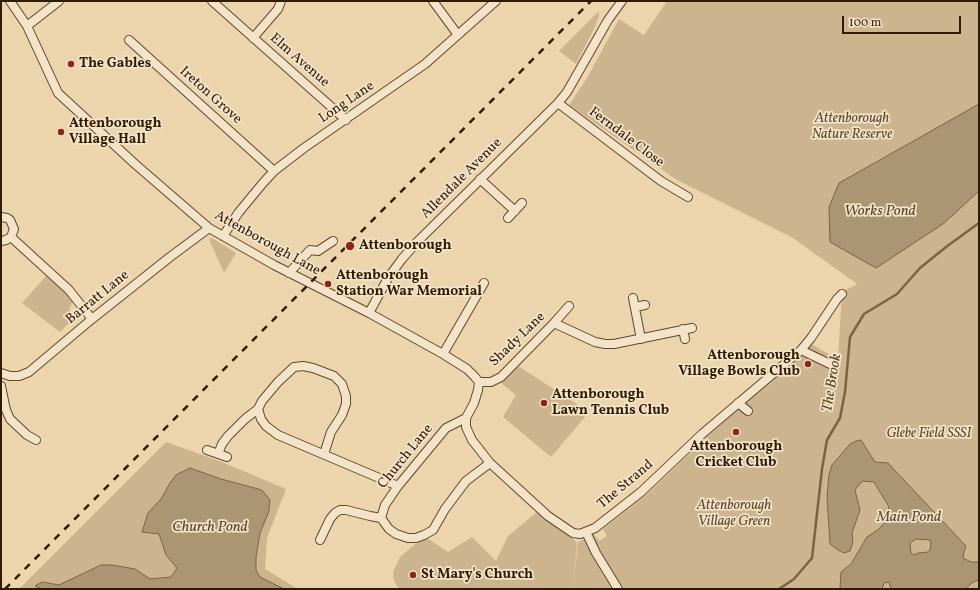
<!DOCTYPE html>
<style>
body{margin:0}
#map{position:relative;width:980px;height:590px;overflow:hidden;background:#ecd4ac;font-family:Vollkorn,serif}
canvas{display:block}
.frame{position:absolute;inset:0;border:2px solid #301a00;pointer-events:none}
.scale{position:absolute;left:842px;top:16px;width:119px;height:18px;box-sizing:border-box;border:2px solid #301a00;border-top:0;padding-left:5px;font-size:12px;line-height:14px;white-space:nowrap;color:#301a00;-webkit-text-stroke:3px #f3e3c9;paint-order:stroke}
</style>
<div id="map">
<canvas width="980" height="590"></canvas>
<div class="frame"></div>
<div class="scale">100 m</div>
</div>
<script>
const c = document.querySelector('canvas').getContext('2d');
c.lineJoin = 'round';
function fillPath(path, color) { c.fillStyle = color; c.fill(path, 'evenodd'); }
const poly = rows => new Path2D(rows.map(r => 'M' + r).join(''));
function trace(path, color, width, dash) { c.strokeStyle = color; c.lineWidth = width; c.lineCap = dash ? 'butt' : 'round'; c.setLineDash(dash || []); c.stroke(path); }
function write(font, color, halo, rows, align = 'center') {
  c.font = font + ' Vollkorn,serif'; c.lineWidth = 3.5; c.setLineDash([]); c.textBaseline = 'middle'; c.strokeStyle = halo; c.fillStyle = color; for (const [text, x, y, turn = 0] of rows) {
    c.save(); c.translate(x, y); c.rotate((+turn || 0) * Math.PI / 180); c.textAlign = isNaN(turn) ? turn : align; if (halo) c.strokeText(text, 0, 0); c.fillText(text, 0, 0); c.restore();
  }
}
const green = poly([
 [667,1,979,1,979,589,573,589,578,542,594,534,599,541,607,536,603,529,645,496,707,437,810,343,838,360,842,292,857,284,793,238,677,180,569,105,587,78,619,19,644,35],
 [599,11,599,16,595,27,576,64,559,51],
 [212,238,236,253,224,273,209,239],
 [47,275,59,286,73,302,70,307,69,323,60,332,22,303],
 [518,366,589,412,551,457,503,417,516,395,501,383],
 [166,442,222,462,286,489,267,538,265,569,298,589,19,589],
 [537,512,577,542,573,589,399,589,394,581,393,572,400,557,414,545,427,538,448,552,472,537,496,561,508,536]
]);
const water = poly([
 [979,104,979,191,943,224,876,268,830,242,829,207,839,183,979,104],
 [861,440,875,462,888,463,966,546,964,552,963,558,971,562,979,562,979,580,973,582,965,589,891,589,889,582,884,583,882,589,840,589,841,572,851,564,867,537,879,529,885,522,889,507,874,482,862,481,855,490,860,510,852,533,853,542,850,551,844,553,838,550,830,544,827,496,829,475,832,465,850,444,856,441,861,440],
 [916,539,930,540,931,544,930,550,928,552,918,553,914,555,911,553,910,543,916,539],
 [190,468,221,479,262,490,270,500,269,511,260,533,256,557,256,570,260,577,284,589,42,589,35,586,42,582,59,585,101,565,112,565,135,569,150,579,171,577,177,568,166,555,159,534,142,532,148,513,161,499,170,483,176,475,190,468]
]);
const stream = poly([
 [779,589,794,579,812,558,822,469,827,440,840,418,845,392,850,337,864,314,897,294,920,268,946,247,979,223]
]);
const minor = poly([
 [10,1,27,26,58,93,135,164,209,228,274,265,369,313,443,354,467,369,475,377,479,382,478,390,474,403,466,418,466,427,472,440,490,463,548,516,573,533,580,534,595,528,641,492,702,434,801,350,811,338,837,299,842,294],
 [212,1,346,120],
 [433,1,458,35],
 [27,26,59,1],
 [253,38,278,9,281,1],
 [129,40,274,171],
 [558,103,661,181,688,197],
 [480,179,515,211],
 [1,217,7,218,10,220,14,229,11,237,6,240,1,241],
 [508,218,522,203],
 [223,236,239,212,263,183,274,171,304,148,425,64,496,1],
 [11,237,69,290,92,319],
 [289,273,310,250,318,251,333,241],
 [633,298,641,339],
 [635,307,645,305],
 [369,313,388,278,402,259,417,242,558,103,567,92,608,20,622,1],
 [554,323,595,342,605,344,614,344,692,328],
 [683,329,685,339],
 [801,350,830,364],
 [443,354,484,283],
 [1,373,10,376,19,376,29,372,92,319,170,257,209,228],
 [479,382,491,382,501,377,554,323,569,306],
 [1,386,6,410,10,419,27,435,36,440],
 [738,403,748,411],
 [258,409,261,419,266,426,278,435,398,486],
 [207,450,227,457],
 [218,454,222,444,228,436,245,419,258,409,262,401,278,382,294,367,303,366,313,368,334,376,342,384,346,396,346,404,342,415,331,432,324,454],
 [381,518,389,529,396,534,408,538,416,538,424,535,433,530,445,509,466,481,490,463],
 [381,518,385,505,398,486,446,428,466,418],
 [586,532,596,553,618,589],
 [320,540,330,519,335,513,340,510,346,510,370,516,381,518]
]);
const rail = poly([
 [5,589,591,1]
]);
const markers = [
 [71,64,4,"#8f2418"],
 [61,132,4,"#8f2418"],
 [350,246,5,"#8f2418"],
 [328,284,4,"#8f2418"],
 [808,364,4,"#8f2418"],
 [544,403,4,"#8f2418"],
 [736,432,4,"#8f2418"],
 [413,575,4,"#8f2418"]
];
const streetNames = [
 ["Elm Avenue",299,61,41],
 ["Ireton Grove",210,96,42],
 ["Long Lane",347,103,-34],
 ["Ferndale Close",626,138,37],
 ["Allendale Avenue",462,179,-45],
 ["Attenborough Lane",267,244,29],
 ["Barratt Lane",98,298,-39],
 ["Shady Lane",518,340,-44],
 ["Church Lane",406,457,-51],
 ["The Strand",626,485,-40]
];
const poiNames = [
 ["The Gables",79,64],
 ["Attenborough",69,124],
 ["Village Hall",69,140],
 ["Attenborough",359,246],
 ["Attenborough",336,276],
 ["Station War Memorial",336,292],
 ["Attenborough",800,356,"right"],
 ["Village Bowls Club",800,372,"right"],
 ["Attenborough",552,395],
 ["Lawn Tennis Club",552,411],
 ["Attenborough",736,447,"center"],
 ["Cricket Club",736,463,"center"],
 ["St Mary's Church",421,575]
];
const parkNames = [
 ["Attenborough",852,119],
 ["Nature Reserve",852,135],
 ["Glebe Field SSSI",929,434],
 ["Attenborough",734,506],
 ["Village Green",734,522]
];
const waterNames = [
 ["Works Pond",880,212],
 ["The Brook",833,383,-81],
 ["Main Pond",909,518],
 ["Church Pond",210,528]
];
fillPath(green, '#ccb48f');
fillPath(water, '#ac9572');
trace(water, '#7a6444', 1);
trace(stream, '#7a6444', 2.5);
trace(minor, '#5f482b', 10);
trace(minor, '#f3e3c9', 8);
trace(rail, '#301a00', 2.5, [7, 7]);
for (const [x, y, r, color] of markers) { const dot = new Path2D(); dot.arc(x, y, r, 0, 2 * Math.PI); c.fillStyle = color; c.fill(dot); trace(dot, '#f3e3c9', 1.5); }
write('14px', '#301a00', '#f3e3c9', streetNames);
write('bold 14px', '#301a00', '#f3e3c9', poiNames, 'left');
write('italic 14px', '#5f482b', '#f3e3c9', parkNames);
write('italic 15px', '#5b4528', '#f3e3c9', waterNames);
</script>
